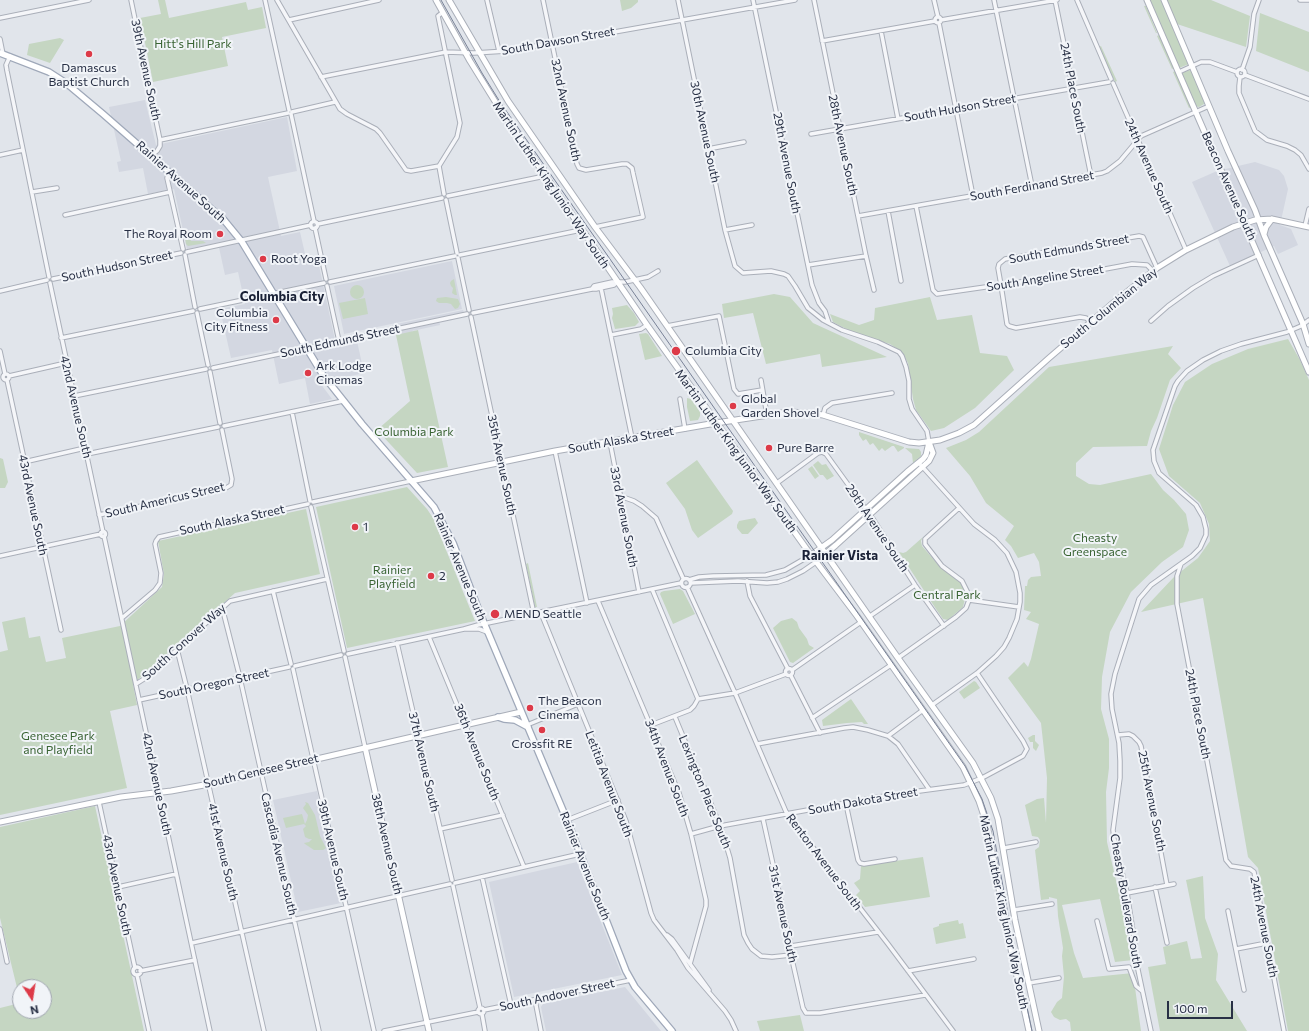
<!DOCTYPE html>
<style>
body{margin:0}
#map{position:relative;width:1309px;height:1031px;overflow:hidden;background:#e1e5eb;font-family:Commissioner,sans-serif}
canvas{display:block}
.north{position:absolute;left:12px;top:979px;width:40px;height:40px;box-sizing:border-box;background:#f1f4f8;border:1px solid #a1a6b0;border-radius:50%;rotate:168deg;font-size:11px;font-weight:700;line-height:16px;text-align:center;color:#283045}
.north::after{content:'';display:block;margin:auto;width:14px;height:18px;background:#dd3a48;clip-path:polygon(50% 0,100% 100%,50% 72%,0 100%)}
.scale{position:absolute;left:1167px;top:1001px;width:66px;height:18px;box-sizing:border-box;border:2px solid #283045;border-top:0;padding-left:5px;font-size:12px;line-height:14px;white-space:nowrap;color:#283045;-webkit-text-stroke:3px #f1f4f8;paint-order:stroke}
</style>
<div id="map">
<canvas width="1309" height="1031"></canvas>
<div class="north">N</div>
<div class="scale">100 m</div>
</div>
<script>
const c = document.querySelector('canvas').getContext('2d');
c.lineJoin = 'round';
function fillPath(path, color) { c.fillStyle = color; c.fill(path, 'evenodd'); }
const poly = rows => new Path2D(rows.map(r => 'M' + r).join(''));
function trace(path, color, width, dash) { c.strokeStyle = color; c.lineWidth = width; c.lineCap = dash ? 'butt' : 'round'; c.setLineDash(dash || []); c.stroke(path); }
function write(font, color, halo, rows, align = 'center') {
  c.font = font + ' Commissioner,sans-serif'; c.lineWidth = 4; c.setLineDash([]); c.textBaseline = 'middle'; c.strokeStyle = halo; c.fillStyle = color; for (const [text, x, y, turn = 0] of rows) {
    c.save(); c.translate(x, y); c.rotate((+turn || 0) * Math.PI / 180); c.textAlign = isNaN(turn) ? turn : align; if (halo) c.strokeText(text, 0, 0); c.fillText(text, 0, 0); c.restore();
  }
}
const built = poly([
 [145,100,156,145,287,117,297,171,268,177,281,236,300,232,306,258,317,256,336,345,357,341,364,373,320,383,332,399,310,404,305,378,279,384,272,350,231,358,220,309,245,304,238,272,225,275,218,243,187,249,174,189,148,194,143,168,119,172,117,162,121,161,109,107],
 [1255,162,1279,170,1284,176,1288,189,1280,225,1291,229,1298,245,1278,254,1274,246,1230,266,1192,182,1217,171],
 [452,261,462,309,344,334,334,286],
 [463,310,465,315,439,320,440,325,412,331,417,353,398,335,394,335,392,325],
 [317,791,341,903,298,912,273,800],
 [577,862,622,975,514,997,489,882],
 [625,987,661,1031,546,1031,541,1007,543,1004]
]);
const green = poly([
 [158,0,165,0,169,18,246,2,248,10,262,7,266,28,222,37,228,66,153,82,140,18,161,14],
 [620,0,638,0,638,2,631,8,622,11],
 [1150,0,1161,0,1189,64,1179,68],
 [1167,0,1211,0,1250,16,1246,47,1177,24],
 [1144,6,1146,6,1157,33,1156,33],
 [1260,13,1309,32,1309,72,1256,51],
 [1159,35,1174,68,1172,69,1157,36],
 [60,38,64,40,50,63,27,55,29,44],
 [1101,46,1117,81,1115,82,1099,47],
 [1190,70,1192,73,1205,102,1204,104,1199,107,1195,106,1182,75,1182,73],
 [1175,71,1191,107,1189,108,1173,72],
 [184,231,187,231,191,241,203,241,206,243,188,246,186,244],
 [454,279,457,295,455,295,452,293,453,288,451,286,450,283,451,281],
 '350 292a7 7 0 1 1 14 0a7 7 0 1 1-14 0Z',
 [774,294,790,297,813,323,887,357,822,367,820,354,766,364,753,313,724,318,722,304],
 [446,297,458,299,460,304,458,308,455,309,451,304,447,303,439,303,436,301,437,298],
 [930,297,937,320,972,315,980,353,1007,356,1014,370,975,408,944,428,931,431,916,410,913,399,908,363,902,352,890,344,852,332,833,322,830,314,859,325,874,320,875,308],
 [365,298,368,314,343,319,339,303],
 [627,305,634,313,639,322,635,326,615,329,612,318,613,314,612,308],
 [418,330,448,467,417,473,377,430,410,401,396,335],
 [646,333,648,334,662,356,645,360,639,334],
 [1288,339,1300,360,1309,380,1309,1031,1288,1031,1258,868,1248,857,1203,598,1141,612,1174,577,1198,558,1210,541,1209,524,1200,503,1169,476,1159,449,1173,405,1185,382,1212,364,1248,349],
 [1173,346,1168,354,1181,368,1170,380,1157,418,1151,431,1147,446,1093,447,1076,463,1076,476,1089,484,1100,485,1151,474,1163,490,1174,500,1186,514,1189,530,1183,547,1162,562,1131,592,1110,632,1102,677,1101,709,1109,739,1109,768,1106,792,1107,842,1127,927,1133,960,1115,962,1100,899,1062,905,1074,953,1083,978,1133,973,1141,1031,1071,1031,1070,1022,1066,1019,1060,1020,1054,1017,1051,1012,1057,1002,1062,998,1064,977,1062,956,1063,948,1058,916,1057,899,1049,897,1049,899,1041,900,1035,850,1039,847,1040,840,1038,837,1032,836,1025,805,1037,799,1044,798,1046,823,1047,778,1041,723,1008,678,1024,662,1028,667,1031,659,1039,624,1026,619,1031,612,1024,610,1025,586,1027,586,1028,580,1031,577,1041,576,1039,562,1034,553,1018,558,1011,546,1005,540,1014,526,986,503,970,476,946,448,966,440,979,432,1049,367],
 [687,398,691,399,700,412,700,416,698,420,690,421,687,407],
 [859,432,904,447,904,448,898,452,894,446,892,446,885,451,882,448,879,451,873,443,870,445,866,439,863,441,859,435],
 [905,448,919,449,921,452,921,456,913,463,912,454],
 [0,458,3,459,8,482,5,488,0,488],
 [697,460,733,511,732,514,698,538,692,530,685,509,666,483],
 [818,461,822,465,826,464,834,476,827,480,823,475,820,475,813,465],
 [812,466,819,476,815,479,808,469],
 [407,487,427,509,433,518,475,621,347,648,316,507],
 [306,509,320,574,235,593,133,684,137,705,110,711,127,788,0,815,0,652,8,650,2,622,25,617,29,638,40,636,46,662,66,658,62,638,120,626,162,587,164,574,158,541],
 [755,518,758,523,748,534,742,534,737,528,737,525,739,521],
 [923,537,921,541,922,546,941,568,958,579,963,586,965,592,965,599,963,607,948,620,943,619,936,609,899,552,903,553,906,552],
 [528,563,537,607,535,607,526,564],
 [680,589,683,591,695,614,673,624,660,594,661,592,664,591],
 [792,618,797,622,799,628,807,639,809,645,814,648,793,663,790,662,773,628,781,621],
 [974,681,976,682,980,688,964,699,959,692],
 [851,699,868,724,864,724,862,722,847,723,823,726,822,720],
 [1033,735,1035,735,1035,741,1039,745,1036,751,1033,748,1033,742,1030,742,1028,738],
 [305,802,308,803,315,815,320,836,326,848,323,850,314,850,305,844,304,843,309,842,312,839,309,839,305,837,303,829,306,826,304,824,286,828,283,818,302,814,305,824,307,820,308,815,303,808,306,804],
 [95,806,144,1031,0,1031,0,1008,20,1003,20,1011,44,1011,44,987,20,987,20,1000,0,918,0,827],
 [923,857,930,897,865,907,856,895,860,891,854,883,860,879,861,866],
 [1203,876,1205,918,1218,954,1216,980,1247,1031,1160,1031,1148,967,1166,964,1163,947,1187,941,1191,959,1202,958,1186,880],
 [958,920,959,924,963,923,966,938,936,944,933,928,939,926,939,924],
 [800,1015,804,1031,760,1031,757,1021]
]);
const street = poly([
 [131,0,160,140],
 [265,0,289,110],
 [277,0,340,109,347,114,376,129,380,133,406,170,411,171,439,166],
 [487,0,499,51],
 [543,0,577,164,579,168,586,170,622,164,627,164,632,168,633,173,643,217,595,227],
 [678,0,725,230,735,266,743,273,771,271,784,274,788,276,795,286,808,308,823,320,842,330,878,342,899,352,902,356,906,367,909,381,909,399,912,409,927,431,929,442],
 [753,0,812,285,819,303,825,311,829,323],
 [814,0,866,256,874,290],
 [934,0,938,17],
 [994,0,1032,186],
 [1055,0,1091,176],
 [1077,0,1111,79],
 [1300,0,1309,0],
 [443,12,438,16,460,123,457,137,439,166,444,194],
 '935 20a3 3 0 1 1 6 0a3 3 0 1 1-6 0Z',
 [0,18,89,0],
 [289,20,379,0],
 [941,20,1057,0],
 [939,23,973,196],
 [881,31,898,119],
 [0,39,3,54],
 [822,41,935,21],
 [10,56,6,65,7,71,49,277],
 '1237 73a4 4 0 1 1 8 0a4 4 0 1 1-8 0Z',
 [1242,70,1250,47,1254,14,1259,0],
 [1179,72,1201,62,1210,62,1237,72],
 [1245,75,1309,99],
 [321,77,446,52,474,53,507,51,795,0],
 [1240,77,1239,86,1239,93,1255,131,1267,140,1287,146,1295,150,1301,155,1309,169],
 [1113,83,1186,250],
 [292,112,335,102],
 [291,114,314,221],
 [811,134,1109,82],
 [708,149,744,142],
 [0,155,23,150],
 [151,156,157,151,160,146,160,140,288,113],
 [169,172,167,178,183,249],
 [32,192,57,188],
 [448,196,545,176],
 [446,200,457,253],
 [916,206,933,290,937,294,1089,272,1132,264,1147,265,1153,271],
 [888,211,901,281],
 [65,215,170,192],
 [858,216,1102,173,1107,171,1120,161,1141,136,1209,106],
 '310.5 225a3.5 3.5 0 1 1 7 0a3.5 3.5 0 1 1-7 0Z',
 [318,224,442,198],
 [1305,226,1309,209],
 [315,228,326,279],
 [725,230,752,225],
 [187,252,311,225],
 [185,255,195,307],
 [460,255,581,230],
 [458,258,469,310],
 [808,265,866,256],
 [53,279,181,253],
 [330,282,455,256],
 [50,283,103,532],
 [327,286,339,341],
 [601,288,632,438],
 [592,289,594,286,612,282,625,282,648,277,658,271],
 [0,291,47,280],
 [200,309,324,283],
 [197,313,208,365],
 [473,313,592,289,596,289,614,285,617,282],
 [471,317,534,614],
 [1151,321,1168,306,1193,288,1213,276,1259,255],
 [1091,322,1086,318,1080,317,1016,328,1009,326,1007,324,1001,285,998,268,999,264,1005,259,1139,236,1143,237,1157,268],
 [667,326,719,316,734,389,738,394,762,390],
 [611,335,641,329,647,325],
 [61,338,193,311],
 [0,351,5,374],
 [213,368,467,314],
 [210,372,220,423],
 '3 377a3 3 0 1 1 6 0a3 3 0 1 1-6 0Z',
 [9,376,66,363],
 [7,380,61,630],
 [761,380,767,415],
 [74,396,206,369],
 [680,399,685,429],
 [292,412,310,501],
 [823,415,825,408,832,403,892,393],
 [224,426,343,401],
 [610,442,639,592],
 [555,451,587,603],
 [87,454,218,427],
 [24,462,85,448],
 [919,463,974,524,995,540,1007,553,1016,572,1020,593,1020,602,1017,619,1009,638,1004,647,996,656,977,673,932,705],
 [777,483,818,453,822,452,826,454,873,519,915,585,944,626],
 [620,496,634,501,642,506,656,518,683,578],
 [313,502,411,481],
 [311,507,344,651],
 [959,508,925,539,925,544,942,566,962,581,968,593,969,600],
 [99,515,226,488,231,485,232,479,222,430],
 '100.5 534a2.5 2.5 0 1 1 5 0a2.5 2.5 0 1 1-5 0Z',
 [104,536,210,1031],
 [0,556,101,534],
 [1181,564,1177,576,1177,604,1226,860,1231,866,1250,869,1254,872,1284,1031],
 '681.5 583a4.5 4.5 0 1 1 9 0a4.5 4.5 0 1 1-9 0Z',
 [689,580,699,577,713,576,766,575,785,570,811,555],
 [747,581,750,596,788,669],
 [691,583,738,581,767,583,778,582,787,579,803,571,816,562],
 [687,587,735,693,787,814,888,944,953,1031],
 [652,589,698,699],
 [273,591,291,664],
 [598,601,679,793,691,834,706,900,706,906,690,964],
 [222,607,240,678,319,1031],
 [541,613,626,821,651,913,654,920,677,950,688,968,725,1011,731,1020,736,1031],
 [870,616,915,585],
 [122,618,155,590,160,583,161,573,155,544,156,541,159,537,308,504],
 [464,629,478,625,681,583],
 [429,637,524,867],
 [397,643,452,880],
 [177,649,187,689,264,1031],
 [348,654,464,629,479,629,487,632],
 [345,657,365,747],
 [898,658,956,617,966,608,969,600,1019,607],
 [295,666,341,655],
 '785.5 672a3.5 3.5 0 1 1 7 0a3.5 3.5 0 1 1-7 0Z',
 [293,669,374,1031],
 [792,670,861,622],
 [791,676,820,733],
 [136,684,147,677,230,601,327,579],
 [698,699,735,693,786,674],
 [139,700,289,667],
 [675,717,721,828,730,858,744,935,748,943,752,949,761,956,772,957,791,955],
 [812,718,891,665],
 [527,725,578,704],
 [651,725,690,710,694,706,698,699],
 [1118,735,1129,734,1133,736,1139,742,1141,746,1167,885],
 [888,736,923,710],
 [757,744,844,728,853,727,868,730,888,736,898,744,929,789],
 [99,802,135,968],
 [846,804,858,860,860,863,864,864,895,859],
 [763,819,791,946,791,955,803,1008,806,1013,820,1013,925,995],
 [567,820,618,800],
 [440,829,503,815],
 [691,834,720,826,890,795,964,785,982,778,1023,756,1027,749,1023,741,977,673],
 [1004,848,1036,842],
 [482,877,511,1005],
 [455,883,580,854],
 [453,886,480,1008],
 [118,887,176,874],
 [1155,887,1167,943],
 [1127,893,1174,884],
 [1014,910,1052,904],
 [1228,911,1244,990],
 [1097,921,1109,969,1129,967,1136,986,1142,991],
 [0,929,7,962],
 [667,935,672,939,709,990],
 [192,943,450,884],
 [791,946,878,932],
 [1236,949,1267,943],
 '133 971a4 4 0 1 1 8 0a4 4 0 1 1-8 0Z',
 [140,971,195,960],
 [908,971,974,959],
 [137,975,149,1031],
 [1029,983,1059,978],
 [535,1000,541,1031],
 '478 1011a3 3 0 1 1 6 0a3 3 0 1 1-6 0Z',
 [484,1010,631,980],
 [482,1014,485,1031],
 [384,1031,478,1012],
 [1151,1031,1137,965,1134,938,1127,893,1114,839,1113,830,1120,778,1120,761,1119,743,1112,709,1111,694,1115,674,1139,599,1151,585,1192,556,1200,548,1206,535,1206,529,1203,517,1196,505,1159,473,1154,461,1153,450,1175,386,1178,381,1187,371,1203,360,1221,351,1241,344,1287,332,1301,326,1309,320]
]);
const secondary = poly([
 [436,0,470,61,496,103,647,325,808,551,857,616,963,767,979,801,987,825,1007,931,1029,1031],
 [449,0,508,101,595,227,640,287,898,658,973,763,991,798,998,819,1015,920,1039,1031],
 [1147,0,1309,372],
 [1164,0,1228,151,1255,210,1264,235,1303,324,1309,344],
 [1264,234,1266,227,1272,219],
 [411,481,555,451,716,423,788,412,809,413,823,415,909,442,919,443,940,440,959,433,974,425,1049,358,1112,304,1157,268,1186,250,1233,227,1255,220,1272,219,1309,227],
 [811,555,832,540,907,472,923,459,926,455,929,442],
 [816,562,836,545,929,461,933,453,929,442],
 [365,747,429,1031],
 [0,822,121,797,171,791,204,785,521,712]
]);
const primary = poly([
 [0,53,49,72,66,83,103,114,224,220,242,242,323,375,362,424,434,507,453,543,479,611,567,820,626,971,635,987,672,1031],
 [498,717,504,719,515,720,528,727]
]);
const tram = poly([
 [441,0,482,73,500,102,965,766,982,799,993,831,1011,931,1032,1031]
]);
const markers = [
 [89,54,4,"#dd3a48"],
 [220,234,4,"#dd3a48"],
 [263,259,4,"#dd3a48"],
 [276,320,4,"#dd3a48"],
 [676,351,5,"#dd3a48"],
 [308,373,4,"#dd3a48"],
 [733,406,4,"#dd3a48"],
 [769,448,4,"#dd3a48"],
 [355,527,4,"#dd3a48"],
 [431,576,4,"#dd3a48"],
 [495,614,5,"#dd3a48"],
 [530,708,4,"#dd3a48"],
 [542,730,4,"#dd3a48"]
];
const streetNames = [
 ["South Dawson Street",558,41,-10],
 ["39th Avenue South",146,70,78],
 ["24th Place South",1073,88,79],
 ["South Hudson Street",960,108,-10],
 ["32nd Avenue South",566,110,78],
 ["30th Avenue South",705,132,78],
 ["28th Avenue South",843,145,78],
 ["29th Avenue South",787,163,79],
 ["24th Avenue South",1149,166,66],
 ["Rainier Avenue South",181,182,42],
 ["Martin Luther King Junior Way South",551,185,56],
 ["South Ferdinand Street",1032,186,-10],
 ["Beacon Avenue South",1229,186,66],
 ["South Edmunds Street",1069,249,-10],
 ["South Hudson Street",117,266,-12],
 ["South Angeline Street",1045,278,-9],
 ["South Columbian Way",1109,308,-39],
 ["South Edmunds Street",340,341,-12],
 ["42nd Avenue South",76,407,77],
 ["South Alaska Street",621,440,-10],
 ["Martin Luther King Junior Way South",736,451,54],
 ["35th Avenue South",502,465,78],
 ["South Americus Street",165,500,-13],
 ["43rd Avenue South",33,505,78],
 ["33rd Avenue South",624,517,79],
 ["South Alaska Street",232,520,-12],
 ["29th Avenue South",877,528,56],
 ["Rainier Avenue South",460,567,67],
 ["South Conover Way",184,642,-42],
 ["South Oregon Street",214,684,-12],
 ["24th Place South",1198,714,79],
 ["36th Avenue South",477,752,68],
 ["37th Avenue South",424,762,77],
 ["34th Avenue South",667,768,69],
 ["South Genesee Street",261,771,-13],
 ["42nd Avenue South",157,784,78],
 ["Letitia Avenue South",609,784,69],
 ["Lexington Place South",705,792,68],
 ["South Dakota Street",863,801,-10],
 ["25th Avenue South",1152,801,79],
 ["38th Avenue South",387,844,77],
 ["39th Avenue South",333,850,77],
 ["41st Avenue South",223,852,77],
 ["Cascadia Avenue South",279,854,77],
 ["Renton Avenue South",824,862,53],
 ["Rainier Avenue South",585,866,68],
 ["43rd Avenue South",117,885,78],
 ["Cheasty Boulevard South",1126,901,80],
 ["Martin Luther King Junior Way South",1004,912,78],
 ["31st Avenue South",783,914,78],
 ["24th Avenue South",1264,927,79],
 ["South Andover Street",557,995,-12]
];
const parkNames = [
 ["Hitt's Hill Park",193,44],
 ["Columbia Park",414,432],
 ["Cheasty",1095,538],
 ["Greenspace",1095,552],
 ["Rainier",392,570],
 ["Playfield",392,584],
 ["Central Park",947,595],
 ["Genesee Park",58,736],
 ["and Playfield",58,750]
];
const poiNames = [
 ["Damascus",89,68,"center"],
 ["Baptist Church",89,82,"center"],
 ["The Royal Room",212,234,"right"],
 ["Root Yoga",271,259],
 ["Columbia",268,313,"right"],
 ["City Fitness",268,327,"right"],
 ["Columbia City",685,351],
 ["Ark Lodge",316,366],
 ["Cinemas",316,380],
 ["Global",741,399],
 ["Garden Shovel",741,413],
 ["Pure Barre",777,448],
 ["1",363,527],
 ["2",439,576],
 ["MEND Seattle",504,614],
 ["The Beacon",538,701],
 ["Cinema",538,715],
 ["Crossfit RE",542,744,"center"]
];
const neighbourhoodNames = [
 ["Columbia City",282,297],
 ["Rainier Vista",840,556]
];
fillPath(built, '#d3d7e1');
fillPath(green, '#c5d6c2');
trace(street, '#aaafb9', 5.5);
trace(secondary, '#aaafb9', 7);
trace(primary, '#9fa8b9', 8);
trace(street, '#f5f6f9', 3.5);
trace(secondary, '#fff', 5);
trace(primary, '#fff', 5.5);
trace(tram, '#798297', 1);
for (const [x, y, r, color] of markers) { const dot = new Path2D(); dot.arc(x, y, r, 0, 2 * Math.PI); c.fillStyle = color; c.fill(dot); trace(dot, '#f1f4f8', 1.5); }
write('12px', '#283045', '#f1f4f8', streetNames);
write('12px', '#396333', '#f1f4f8', parkNames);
write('12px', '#283045', '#f1f4f8', poiNames, 'left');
write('bold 13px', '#1a2136', '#f1f4f8', neighbourhoodNames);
</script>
